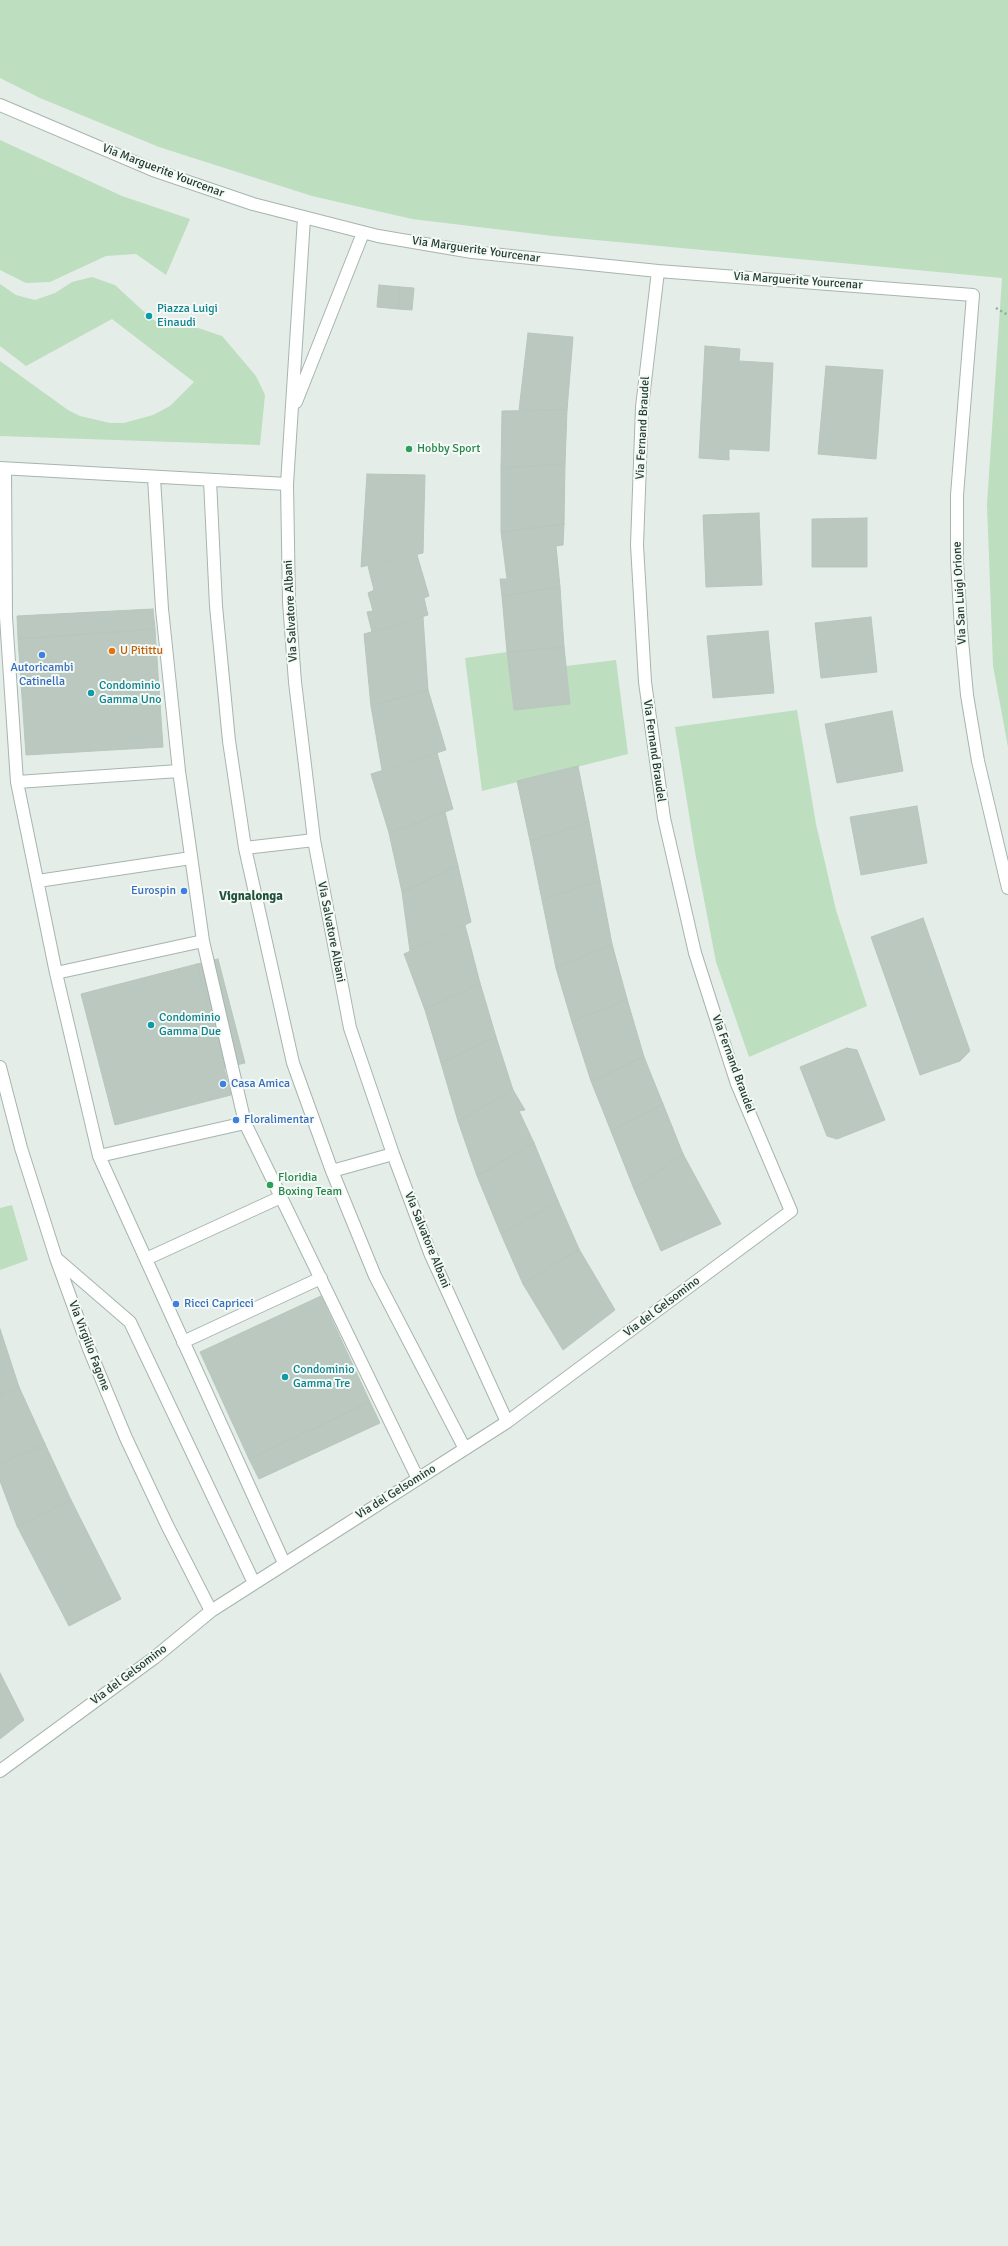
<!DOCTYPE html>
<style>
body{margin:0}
canvas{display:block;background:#e4ede8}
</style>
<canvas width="1008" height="2246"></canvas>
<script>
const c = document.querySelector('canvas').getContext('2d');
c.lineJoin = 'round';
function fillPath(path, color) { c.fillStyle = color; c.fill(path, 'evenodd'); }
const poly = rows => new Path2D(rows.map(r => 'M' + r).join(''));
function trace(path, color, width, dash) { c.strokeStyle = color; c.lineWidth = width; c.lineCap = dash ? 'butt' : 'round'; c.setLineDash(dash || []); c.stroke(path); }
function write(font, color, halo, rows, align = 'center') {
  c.font = font + ' Signika,sans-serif'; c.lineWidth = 4; c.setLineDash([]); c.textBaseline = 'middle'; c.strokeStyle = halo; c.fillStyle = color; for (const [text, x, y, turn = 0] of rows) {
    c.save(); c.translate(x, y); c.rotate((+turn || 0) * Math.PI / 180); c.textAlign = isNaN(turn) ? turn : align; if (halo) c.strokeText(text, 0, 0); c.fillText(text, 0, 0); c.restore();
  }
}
const green = poly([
 [0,0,1008,0,1008,747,993,666,987,504,1002,278,553,236,412,219,312,196,159,147,40,98,0,78],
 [0,140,122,196,190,219,166,275,136,254,106,256,50,282,26,283,0,270],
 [92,277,115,285,152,319,165,326,198,328,222,336,256,376,265,395,260,445,0,436,0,361,68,410,80,416,110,423,124,423,153,415,170,406,194,382,112,319,26,366,0,346,0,284,16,295,35,300,55,293,72,282],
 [507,652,514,710,570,704,566,666,616,660,628,754,482,791,465,658],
 [797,710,816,824,836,910,867,1006,749,1057,716,962,695,852,675,727],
 [12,1205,28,1260,0,1270,0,1208]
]);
const building = poly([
 [379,285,400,287,398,309,377,307,379,285],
 [400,287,414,288,412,310,398,309,400,287],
 [528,333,573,337,567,410,519,410,528,333],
 [705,346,740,349,739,361,773,363,769,451,729,449,729,460,699,458,705,346],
 [826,366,883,370,876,459,818,454,826,366],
 [567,410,565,464,501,468,502,411,567,410],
 [565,464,564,524,501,532,501,468,565,464],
 [367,474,425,475,423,553,361,567,367,474],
 [759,513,762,585,706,587,703,515,759,513],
 [867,518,867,567,812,567,812,519,867,518],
 [564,524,563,545,556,546,560,587,502,596,500,579,507,579,501,532,564,524],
 [417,555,429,596,424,598,428,615,372,632,367,612,373,611,368,593,374,590,368,566,417,555],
 [560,587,564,647,507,652,502,596,560,587],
 [153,609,155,629,18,639,17,616,153,609],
 [423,617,428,690,371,706,364,634,423,617],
 [871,617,877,672,821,678,815,623,871,617],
 [155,629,163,747,26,755,18,639,155,629],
 [768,631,774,693,713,698,707,636,768,631],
 [564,647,570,704,514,710,507,652,564,647],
 [428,690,446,750,382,770,371,706,428,690],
 [892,711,903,771,837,783,825,724,892,711],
 [437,753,453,809,389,833,371,774,437,753],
 [578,766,589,822,530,841,517,781,578,766],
 [917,806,927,863,861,875,850,817,917,806],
 [445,812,458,866,402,892,389,833,445,812],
 [589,822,600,881,542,900,530,841,589,822],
 [458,866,471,922,410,951,402,892,458,866],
 [600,881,612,944,556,968,542,900,600,881],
 [923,918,970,1051,960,1061,920,1075,871,937,923,918],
 [465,925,480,983,425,1010,404,954,465,925],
 [612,944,627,999,572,1022,556,968,612,944],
 [218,959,245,1063,223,1068,197,964,218,959],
 [197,964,231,1095,115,1125,81,994,197,964],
 [480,983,496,1037,441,1063,425,1010,480,983],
 [627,999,644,1057,591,1081,572,1022,627,999],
 [496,1037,513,1090,458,1121,441,1063,496,1037],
 [847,1048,857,1050,885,1120,837,1139,827,1136,800,1067,847,1048],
 [644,1057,663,1104,611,1131,591,1081,644,1057],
 [513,1090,525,1110,519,1111,534,1143,477,1176,458,1121,513,1090],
 [663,1104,683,1154,634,1189,611,1131,663,1104],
 [534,1143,558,1201,501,1234,477,1176,534,1143],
 [683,1154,721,1224,661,1251,634,1189,683,1154],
 [558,1201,579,1249,523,1284,501,1234,558,1201],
 [579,1249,615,1310,563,1350,523,1284,579,1249],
 [321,1296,370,1402,249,1459,200,1352,321,1296],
 [0,1329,19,1387,0,1394,0,1329],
 [19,1387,45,1444,0,1464,0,1394,19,1387],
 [370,1402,380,1423,259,1479,249,1459,370,1402],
 [45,1444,71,1500,17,1526,0,1481,0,1464,45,1444],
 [71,1500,121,1599,69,1626,17,1526,71,1500],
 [0,1673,24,1720,0,1739,0,1673]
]);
const path = poly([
 [996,308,1008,315]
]);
const minor = poly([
 [0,105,153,170,253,204,378,236,472,252,658,271,973,295,957,495,957,562,961,629,967,695,978,761,1008,888],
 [304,218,287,484,289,602,295,682,314,840,350,1028,393,1154,430,1253,507,1422],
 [296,402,363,233],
 [0,468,287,484],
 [5,469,6,617,17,782,56,973,99,1156,284,1563],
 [154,478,162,609,179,771,203,941,245,1123,418,1479],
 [210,480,216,606,229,741,245,848,293,1063,332,1171,375,1276,465,1449],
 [17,782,179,771],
 [245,848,314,840],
 [38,881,191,858],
 [56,973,203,941],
 [0,1067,21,1148,56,1258,89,1349,126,1438,167,1525,211,1611],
 [99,1156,245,1123],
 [332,1171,393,1154],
 [57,1259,130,1322,254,1583],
 [146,1259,281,1197],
 [183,1342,321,1278],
 [0,1771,154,1658,211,1611,507,1422,791,1211,737,1084,695,953,664,818,645,682,637,545,642,407,658,271]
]);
const markers = [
 [149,316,4,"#0f9aa8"],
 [409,449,4,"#2e9e5b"],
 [112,651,4,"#e8710a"],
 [42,655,4,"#3f7fe0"],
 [91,693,4,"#0f9aa8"],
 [184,891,4,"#3f7fe0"],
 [151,1025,4,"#0f9aa8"],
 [223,1084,4,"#3f7fe0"],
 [236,1120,4,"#3f7fe0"],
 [270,1185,4,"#2e9e5b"],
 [176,1304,4,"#3f7fe0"],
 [285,1377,4,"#0f9aa8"]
];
const streetNames = [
 ["Via Marguerite Yourcenar",163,171,21],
 ["Via Marguerite Yourcenar",476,250,8],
 ["Via Marguerite Yourcenar",798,281,4],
 ["Via Fernand Braudel",643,428,-87],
 ["Via San Luigi Orione",960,593,-93],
 ["Via Salvatore Albani",291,611,-93],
 ["Via Fernand Braudel",654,751,82],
 ["Via Salvatore Albani",331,932,79],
 ["Via Fernand Braudel",733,1064,70],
 ["Via Salvatore Albani",427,1240,68],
 ["Via del Gelsomino",662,1307,-37],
 ["Via Virgilio Fagone",89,1346,69],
 ["Via del Gelsomino",396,1492,-32],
 ["Via del Gelsomino",129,1675,-37]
];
const cultureNames = [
 ["Piazza Luigi",157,309],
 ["Einaudi",157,323],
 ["Condominio",99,686],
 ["Gamma Uno",99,700],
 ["Condominio",159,1018],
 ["Gamma Due",159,1032],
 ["Condominio",293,1370],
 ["Gamma Tre",293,1384]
];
const leisureNames = [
 ["Hobby Sport",417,449],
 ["Floridia",278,1178],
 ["Boxing Team",278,1192]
];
const foodNames = [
 ["U Pitittu",120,651]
];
const shopNames = [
 ["Autoricambi",42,668,"center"],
 ["Catinella",42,682,"center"],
 ["Eurospin",176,891,"right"],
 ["Casa Amica",231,1084],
 ["Floralimentar",244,1120],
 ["Ricci Capricci",184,1304]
];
const neighbourhoodNames = [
 ["Vignalonga",251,897]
];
fillPath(green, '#bedec0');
fillPath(building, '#bac8c0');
trace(building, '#b7c7bd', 1);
trace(minor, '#a7b5ae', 14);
trace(path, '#86b09b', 2.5, [2, 3]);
trace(minor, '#fff', 12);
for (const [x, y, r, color] of markers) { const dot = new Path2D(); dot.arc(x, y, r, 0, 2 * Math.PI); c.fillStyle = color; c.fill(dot); trace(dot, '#f5faf6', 1.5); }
write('12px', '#243f32', '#f5faf6', streetNames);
write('12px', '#0d838f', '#f5faf6', cultureNames, 'left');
write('12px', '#27864d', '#f5faf6', leisureNames, 'left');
write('12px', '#c56008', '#f5faf6', foodNames, 'left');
write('12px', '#366cbe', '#f5faf6', shopNames, 'left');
write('bold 13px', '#20513b', '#f5faf6', neighbourhoodNames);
</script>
